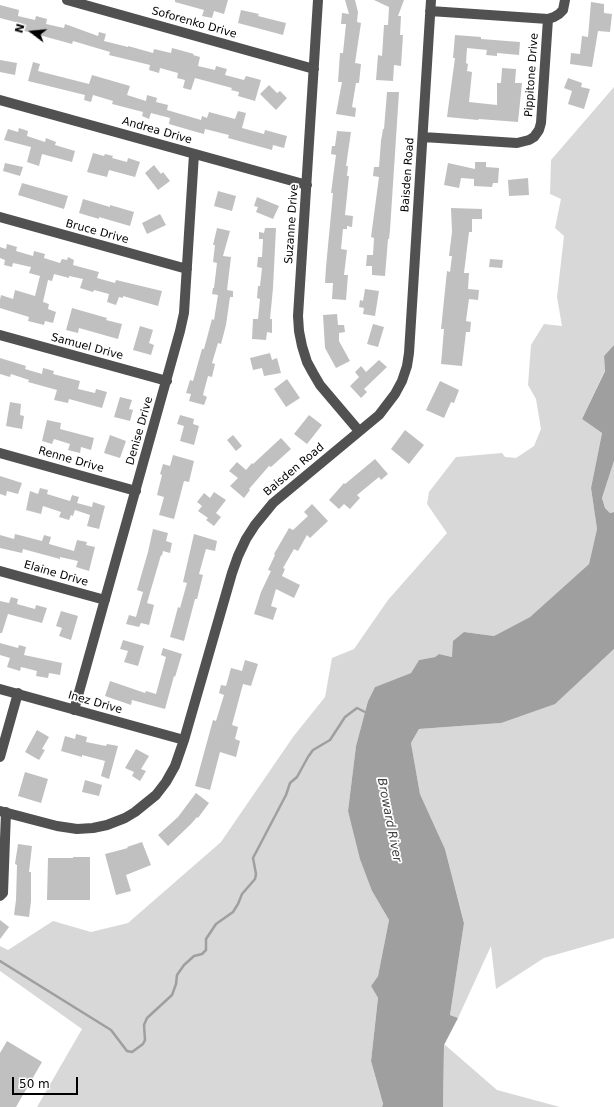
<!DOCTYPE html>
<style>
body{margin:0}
#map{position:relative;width:614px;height:1107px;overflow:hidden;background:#fff;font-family:"DejaVu Sans",sans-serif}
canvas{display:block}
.north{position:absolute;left:12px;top:12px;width:40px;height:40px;-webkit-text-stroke:3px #fff;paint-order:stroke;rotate:286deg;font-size:11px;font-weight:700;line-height:16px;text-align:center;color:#000}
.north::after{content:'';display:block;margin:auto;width:14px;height:18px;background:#000;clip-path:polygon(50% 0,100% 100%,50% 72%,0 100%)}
.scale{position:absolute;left:12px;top:1077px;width:66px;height:18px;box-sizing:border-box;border:2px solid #000;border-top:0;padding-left:5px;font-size:12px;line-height:14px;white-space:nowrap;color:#000;-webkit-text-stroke:3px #fff;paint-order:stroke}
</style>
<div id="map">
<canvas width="614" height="1107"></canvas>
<div class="north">N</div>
<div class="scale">50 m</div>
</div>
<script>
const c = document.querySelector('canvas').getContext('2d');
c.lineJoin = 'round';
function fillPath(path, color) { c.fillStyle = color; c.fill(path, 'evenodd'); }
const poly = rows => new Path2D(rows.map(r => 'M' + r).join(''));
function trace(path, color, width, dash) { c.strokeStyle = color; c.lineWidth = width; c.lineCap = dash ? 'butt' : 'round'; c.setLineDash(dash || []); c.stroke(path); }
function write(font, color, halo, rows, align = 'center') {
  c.font = font + ' "DejaVu Sans",sans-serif'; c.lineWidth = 3.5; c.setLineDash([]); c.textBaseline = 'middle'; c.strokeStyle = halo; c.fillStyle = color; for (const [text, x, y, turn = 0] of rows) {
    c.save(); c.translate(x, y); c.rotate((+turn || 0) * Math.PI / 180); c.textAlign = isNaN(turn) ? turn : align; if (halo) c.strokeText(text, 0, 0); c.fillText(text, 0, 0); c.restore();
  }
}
const green = poly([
 [614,87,614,345,604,356,605,370,582,419,602,433,591,488,597,529,589,564,530,617,494,636,464,632,452,657,439,654,435,657,419,660,411,673,375,687,368,701,356,746,348,811,372,891,389,920,378,976,371,986,378,998,371,1061,383,1105,382,1107,37,1107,82,1029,0,971,0,946,8,950,53,921,91,932,128,923,221,842,293,737,325,697,332,658,354,649,388,600,447,533,427,504,429,492,456,457,502,453,505,457,516,458,534,446,541,429,536,399,528,385,531,345,544,324,562,326,557,297,564,236,555,228,561,199,550,194,551,160],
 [614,461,614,512,610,513,605,508,602,498],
 [614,649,614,938,544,958,496,989,491,946,458,1018,450,1015,464,922,445,849,420,794,411,743,419,729,501,723,600,662],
 [444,1044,497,1090,560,1107,443,1107]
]);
const water = poly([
 [614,345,614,461,602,498,605,508,610,513,614,512,614,649,555,704,501,723,419,729,411,743,420,794,445,849,464,923,450,1015,458,1018,444,1045,443,1107,382,1107,383,1104,371,1061,378,998,371,986,378,976,389,920,372,891,360,859,348,811,356,746,368,701,375,687,411,673,419,660,435,657,439,654,452,657,453,641,464,632,494,636,530,617,589,564,597,529,591,488,602,433,582,419,605,371,604,356]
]);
const stream = poly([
 [0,961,111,1030,127,1051,132,1052,143,1044,145,1040,144,1025,147,1018,172,995,176,984,177,975,184,965,194,956,202,954,206,950,206,939,216,924,233,912,238,904,242,894,255,879,256,874,253,858,286,795,290,783,297,777,308,757,313,750,330,740,345,717,357,708,367,713]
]);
const building = poly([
 [175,0,228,0,224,14,214,11,212,18,202,16,204,10,175,2],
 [345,0,355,0,358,12,357,22,361,23,355,63,361,64,359,83,356,83,352,107,356,108,355,117,336,114,342,82,338,82,340,53,343,53,346,24,341,24,342,13,349,14],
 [374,0,404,0,398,16,401,16,400,35,403,35,401,66,394,65,393,81,376,80,378,55,382,56,384,25,388,25,389,7],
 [591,2,604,4,604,13,612,14,610,32,598,31,592,67,570,64,571,53,580,54,582,36,588,37],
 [0,5,19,10,18,16,35,20,36,16,47,19,46,24,64,28,65,24,98,36,99,32,106,34,104,41,128,47,128,46,153,53,154,49,171,53,172,48,194,54,193,55,200,57,198,66,215,70,216,66,227,69,225,75,244,80,246,76,261,80,255,101,238,96,239,92,231,90,232,88,195,78,191,90,183,88,185,80,177,78,178,73,160,68,159,73,149,70,150,65,109,55,110,52,73,41,72,44,21,30,23,24,0,18],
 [241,10,259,14,258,16,286,23,283,35,238,23],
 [455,35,481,37,481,39,520,42,519,55,497,53,497,56,486,55,487,50,467,48,466,63,468,64,467,71,472,72,469,102,497,105,497,83,501,83,502,68,516,69,515,83,522,83,518,122,479,119,478,120,447,117,455,58,453,58],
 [0,60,17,63,15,75,0,72],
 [33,62,40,64,38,71,89,84,92,75,130,86,127,95,146,101,147,95,157,98,156,102,168,105,167,110,201,120,202,116,207,118,209,112,235,119,238,111,246,113,242,128,264,134,265,130,287,136,284,148,273,145,272,150,228,138,229,135,205,129,204,134,193,131,169,124,170,118,151,113,149,119,142,116,143,112,112,104,113,101,93,95,91,102,84,100,85,95,28,81],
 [568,78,582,83,581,87,590,89,584,109,568,104,572,91,564,88],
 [269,85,277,93,280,91,287,98,276,110,260,94],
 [387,92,399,92,390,230,389,239,388,239,385,276,372,275,372,266,366,266,367,255,373,255,374,238,371,237,379,177,373,176,374,167,379,167,381,141,383,129,384,129],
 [19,128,28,131,27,136,45,142,46,138,56,142,55,145,75,151,72,162,42,154,39,166,27,162,31,147,4,140,8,129,18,132],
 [337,131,351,132,346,166,348,166,347,176,349,176,345,215,353,216,352,227,347,226,347,229,343,229,341,249,347,250,344,275,348,275,346,300,332,299,333,283,325,283,326,267,333,193,331,193,336,155,331,154,332,146,335,146],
 [93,153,104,156,105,154,113,156,112,158,127,162,128,158,140,162,135,177,109,170,107,177,87,172],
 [475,162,486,162,486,167,499,168,498,183,493,183,492,187,474,186,474,179,461,178,459,188,444,185,448,163,475,169],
 [5,163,23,167,20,176,3,171],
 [154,165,161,174,163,172,170,181,158,190,145,173],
 [528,178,529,195,509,196,508,180],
 [22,183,68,196,64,209,18,195],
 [218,191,236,196,232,211,214,206],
 [257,197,279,206,273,219,256,212,258,207,254,206],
 [83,199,110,207,110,205,134,212,130,226,99,217,99,219,79,213],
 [451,208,482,209,482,219,472,219,472,232,469,232,464,273,469,273,468,289,479,290,478,300,469,299,466,321,471,322,470,332,466,332,462,366,441,364,444,329,441,329,447,271,450,272,452,256,449,256,452,232],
 [160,214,166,225,147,234,142,223],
 [217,228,230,231,223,256,231,257,227,290,233,291,233,297,230,297,226,325,221,344,218,343,212,363,215,364,212,377,208,376,203,395,207,397,204,405,189,401,191,394,186,393,190,380,193,381,202,349,204,349,212,319,214,320,218,295,212,294,213,288,214,288,217,263,213,262,215,245,213,245],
 [265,228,276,228,273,288,270,319,272,319,272,333,267,332,266,340,252,339,253,319,258,319,260,299,257,298,258,286,260,286,262,268,257,267,258,257,262,257,263,239,259,239,259,232,264,233],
 [7,244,17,247,16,251,33,256,34,251,45,254,44,258,60,263,62,259,67,260,68,257,74,260,73,265,99,272,97,278,115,283,116,280,162,291,158,306,123,296,123,298,119,297,116,305,107,302,109,294,94,290,93,292,80,288,83,279,69,276,69,278,54,274,52,281,48,280,43,302,49,304,48,309,56,312,53,323,45,321,44,325,28,321,29,317,0,308,0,300,1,295,13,299,15,290,35,296,40,276,29,273,31,267,13,263,12,267,4,265,5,260,0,258,0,247,6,249],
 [490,259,503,260,502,268,489,267],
 [365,289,379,291,375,316,363,314,364,308,359,307,360,300,363,301],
 [72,308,107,318,106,320,122,324,118,339,79,328,78,333,66,330],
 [337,314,338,325,344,325,345,332,339,333,339,341,350,361,336,368,325,348,323,315],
 [373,324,384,327,378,347,367,344],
 [140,326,153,330,149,343,154,345,151,355,133,350],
 [270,353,272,360,277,358,281,373,264,376,262,368,253,370,250,358],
 [0,358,26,366,25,369,42,374,43,368,54,371,53,374,80,381,78,389,95,393,96,389,107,392,102,408,69,399,68,403,54,400,57,390,28,382,29,380,11,374,10,377,0,374],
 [379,360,387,367,364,389,367,392,361,398,350,386,359,377,355,372,361,366,366,372],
 [287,379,300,398,286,407,274,389],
 [440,381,459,390,454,403,451,402,444,418,426,410],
 [120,397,132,400,129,409,133,410,130,421,114,417],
 [10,402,21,404,20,415,24,416,22,429,6,426],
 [180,415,194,419,193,424,199,426,194,445,180,441,184,426,177,424],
 [309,415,322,425,307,444,294,434],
 [47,420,61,423,60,429,94,438,91,450,81,447,80,453,68,450,70,444,54,439,52,444,42,441],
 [405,430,424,445,409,464,391,449],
 [110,435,126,441,120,458,104,453],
 [233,435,242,446,236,451,227,440],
 [281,438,291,449,271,467,269,466,249,489,250,490,244,498,230,486,238,478,229,471,237,462,246,470,252,463,253,464],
 [173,455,194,461,189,482,184,481,174,519,159,515,164,497,157,495,162,475,160,474,163,464,170,466],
 [375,459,388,474,381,480,379,477,357,495,360,498,350,509,344,504,339,509,329,500,344,483,345,484],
 [0,476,22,483,18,494,7,491,6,496,0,494],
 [40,488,48,490,47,494,70,501,72,495,79,497,77,503,92,507,93,502,105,506,99,529,87,526,90,515,75,510,73,516,71,515,69,520,59,517,61,512,43,506,41,514,26,510,30,491,38,494],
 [214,492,226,500,216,513,221,517,214,526,206,520,208,518,198,511,202,506,197,502,204,493,210,498],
 [312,504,328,521,310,538,307,535,298,551,294,549,283,568,285,569,282,576,300,585,294,598,276,589,271,606,277,608,273,620,254,614,261,592,271,571,268,570,275,555,274,554,289,528,293,530,308,516,304,512],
 [153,529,168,533,166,541,172,543,170,553,163,551,162,556,161,555,147,603,154,605,149,625,141,623,139,627,126,624,129,615,136,617,143,592,137,590,148,552],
 [15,534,42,541,44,535,51,537,49,544,74,551,77,540,87,542,86,545,95,547,89,571,76,567,78,561,60,557,60,559,23,549,22,553,0,548,0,535,14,539],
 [194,534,217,541,215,551,206,549,199,574,203,575,197,599,195,599,184,641,170,637,178,607,180,608,187,583,183,582],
 [11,597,18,599,17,604,35,609,36,605,47,608,42,623,8,614,2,633,0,633,0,601,9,603],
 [61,611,78,616,71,640,59,636,62,628,56,626],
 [123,640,144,646,138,666,124,662,128,651,120,649],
 [0,643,18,648,19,645,26,647,24,655,62,663,60,675,49,673,48,678,36,676,37,671,21,667,20,671,7,667,10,658,0,655],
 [163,648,182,654,175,677,174,676,165,709,132,700,131,705,105,696,110,681,145,693,146,691,156,694,166,657,161,655],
 [245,660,258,664,251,686,243,684,232,725,238,727,235,739,240,741,236,757,220,752,210,790,195,786,213,720,216,721,224,695,219,693,221,685,226,686,231,668,242,671],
 [37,730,49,737,42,749,45,750,39,760,25,752],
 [76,734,87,737,86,742,106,746,107,744,118,746,109,779,101,776,105,761,82,755,82,757,61,751,65,736,75,739],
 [136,749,149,756,141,769,146,771,140,781,132,776,134,772,125,768],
 [25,772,48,779,41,803,18,796],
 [85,780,102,785,99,796,82,792],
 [196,793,209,803,198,818,197,817,191,824,168,846,158,835,178,817],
 [142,842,151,865,126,875,131,891,116,895,105,854,128,848,127,847],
 [18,844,32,846,29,872,31,872,31,901,29,917,14,915,16,900,17,865,15,864],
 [73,857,90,857,90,900,47,900,48,858,73,858],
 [0,920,9,927,0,939],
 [7,1041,42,1062,16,1107,0,1107,0,1053]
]);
const minor = poly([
 [67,0,314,69],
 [318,0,298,316,299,331,302,346,307,362,313,373,320,385,359,431],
 [430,11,548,19,554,17,559,14,563,10,565,0],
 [0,100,307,185],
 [423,137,517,143,529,140,534,137,539,130,541,123,548,19],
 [0,217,187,269],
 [0,335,167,381],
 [0,453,136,491],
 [0,571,105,600],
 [0,689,184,740],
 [74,710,180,331,184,313,194,154],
 [0,757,18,693],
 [0,811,57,826,77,829,93,828,107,825,125,818,135,812,156,795,166,782,175,766,184,740,232,573,238,556,246,539,255,525,273,503,379,415,395,394,402,381,407,366,409,353,431,0],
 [0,896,3,893,6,812]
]);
const streetNames = [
 ["Soforenko Drive",194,23,16],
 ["Pippitone Drive",532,75,-86],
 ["Andrea Drive",157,131,16],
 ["Baisden Road",408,175,-86],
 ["Suzanne Drive",292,224,-86],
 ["Bruce Drive",97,232,15],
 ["Samuel Drive",87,347,15],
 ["Denise Drive",140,431,-74],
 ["Renne Drive",71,460,16],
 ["Baisden Road",294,470,-40],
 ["Elaine Drive",56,574,16],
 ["Inez Drive",95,703,16]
];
const waterNames = [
 ["Broward River",389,820,79]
];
fillPath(green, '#d8d8d8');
fillPath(water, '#9f9f9f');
trace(stream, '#9f9f9f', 2.5);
fillPath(building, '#c0c0c0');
trace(minor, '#515151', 10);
write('11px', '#000', '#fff', streetNames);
write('italic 12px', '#404040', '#fff', waterNames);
</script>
